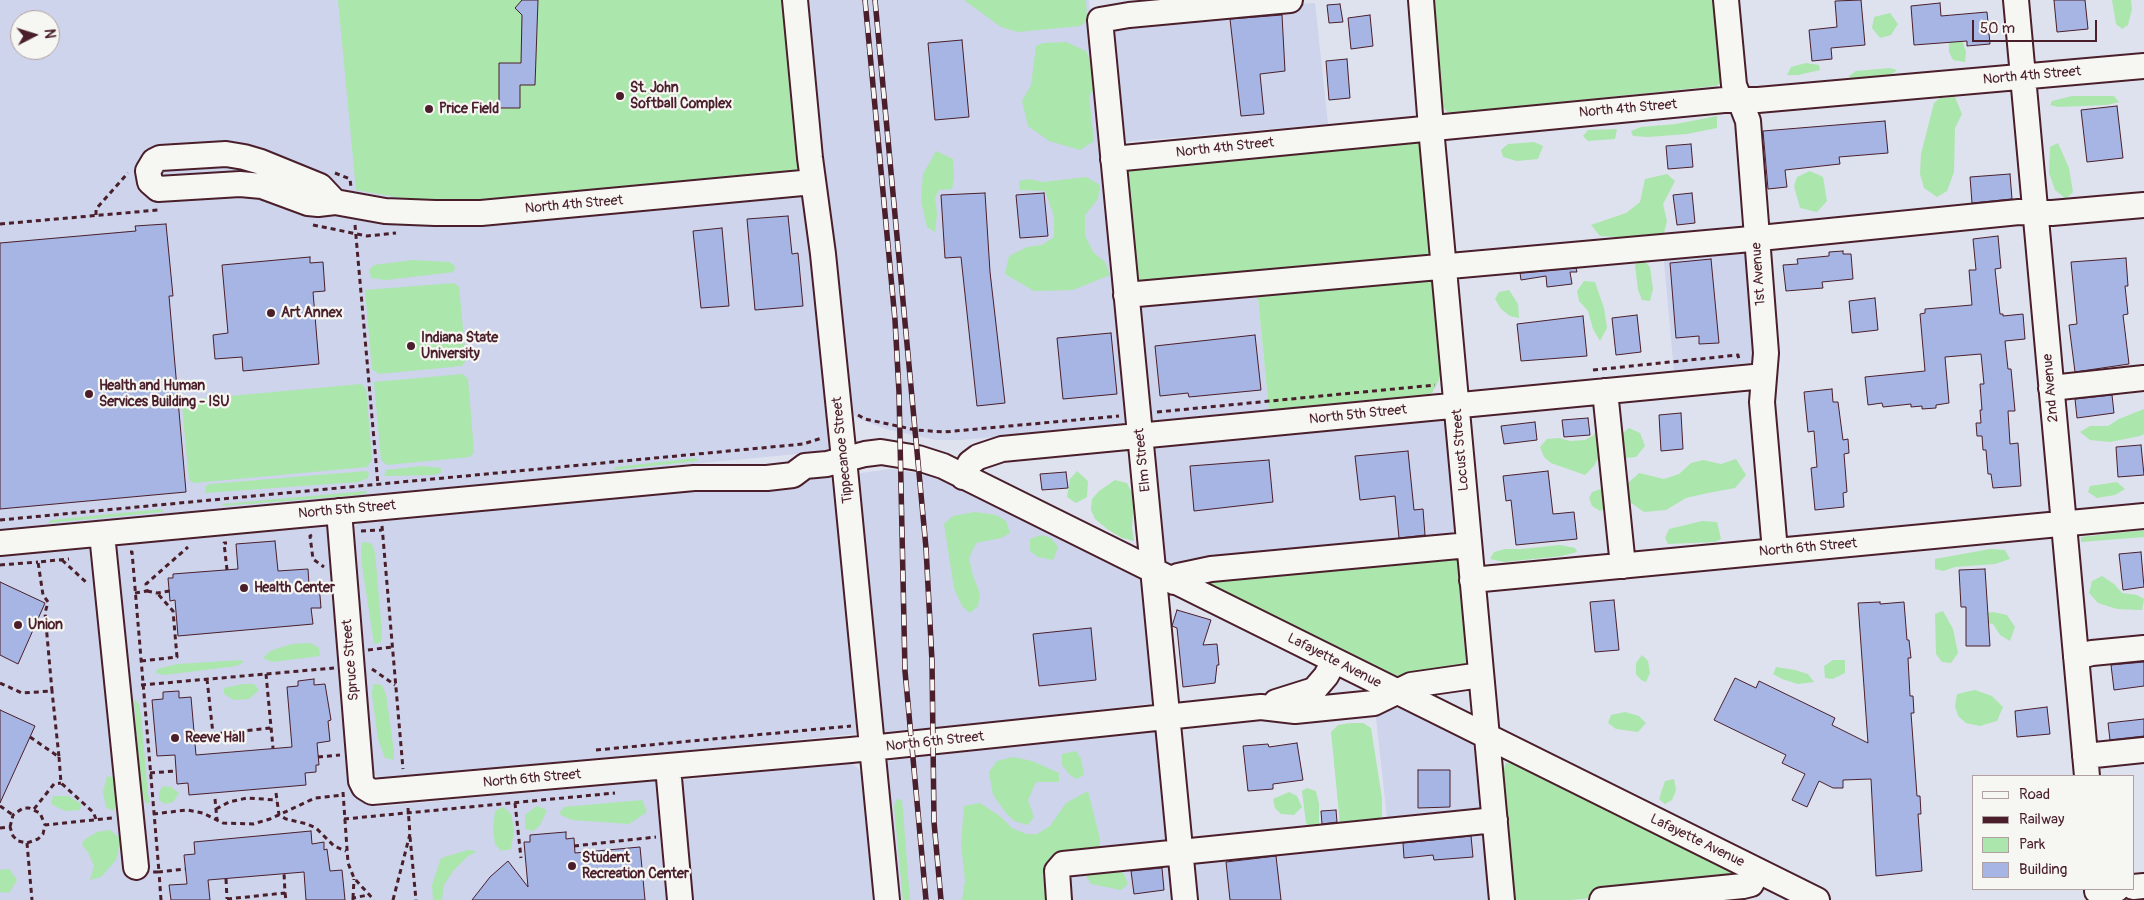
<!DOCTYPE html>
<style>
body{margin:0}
#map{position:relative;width:2144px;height:900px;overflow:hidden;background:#dee2ee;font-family:Pangolin,sans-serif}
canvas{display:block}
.legend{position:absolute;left:1972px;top:775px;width:162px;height:115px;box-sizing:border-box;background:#f6f6f2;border:1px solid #b1a0a2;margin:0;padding:6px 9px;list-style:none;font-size:15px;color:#4a1f2b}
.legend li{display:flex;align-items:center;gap:10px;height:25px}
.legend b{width:25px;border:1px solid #b1a0a2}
.north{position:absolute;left:10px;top:10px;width:50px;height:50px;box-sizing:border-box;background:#f6f6f2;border:1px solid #b1a0a2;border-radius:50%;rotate:85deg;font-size:14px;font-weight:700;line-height:20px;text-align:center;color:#4a1f2b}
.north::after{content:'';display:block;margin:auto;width:18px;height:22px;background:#4a1f2b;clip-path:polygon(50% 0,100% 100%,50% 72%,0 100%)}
.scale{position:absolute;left:1972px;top:20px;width:125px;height:22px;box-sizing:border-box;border:2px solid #4a1f2b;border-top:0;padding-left:6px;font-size:15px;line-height:18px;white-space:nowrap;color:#4a1f2b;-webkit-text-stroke:4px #f6f6f2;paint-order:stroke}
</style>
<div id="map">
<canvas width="2144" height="900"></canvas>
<ul class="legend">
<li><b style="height:6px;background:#f6f6f2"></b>Road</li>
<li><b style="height:6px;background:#4a1f2b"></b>Railway</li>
<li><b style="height:14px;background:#abe6ac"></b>Park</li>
<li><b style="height:14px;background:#a6b5e4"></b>Building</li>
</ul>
<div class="north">N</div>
<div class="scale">50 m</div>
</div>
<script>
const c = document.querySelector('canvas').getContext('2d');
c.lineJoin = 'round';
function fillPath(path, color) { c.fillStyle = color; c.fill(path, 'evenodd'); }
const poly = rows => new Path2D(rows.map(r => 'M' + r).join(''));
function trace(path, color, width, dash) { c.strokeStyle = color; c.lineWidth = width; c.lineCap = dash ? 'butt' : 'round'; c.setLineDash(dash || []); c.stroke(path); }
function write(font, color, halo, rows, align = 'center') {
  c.font = font + ' Pangolin,sans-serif'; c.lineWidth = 4.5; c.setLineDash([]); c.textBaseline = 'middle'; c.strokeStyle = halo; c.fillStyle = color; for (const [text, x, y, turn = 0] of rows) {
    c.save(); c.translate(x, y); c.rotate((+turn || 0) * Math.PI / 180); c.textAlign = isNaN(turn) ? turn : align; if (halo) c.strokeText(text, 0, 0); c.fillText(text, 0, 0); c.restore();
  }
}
const built = poly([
 [0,0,785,0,804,208,812,246,830,449,828,451,0,530],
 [20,20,50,20,50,50,20,50],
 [804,0,1089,0,1128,421,1119,425,961,440,936,440,886,429,857,418,852,412,849,406],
 [1315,3,1328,124,1123,142,1109,29,1128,18],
 [1749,247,1756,362,1674,371,1663,251],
 [1257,288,1269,410,1151,421,1138,298],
 [1441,418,1446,425,1456,534,1454,539,1168,567,1164,566,1151,448,1153,446],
 [891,469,930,475,1142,580,1145,584,1155,703,949,727,887,732,883,731,858,478,861,473],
 [827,477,831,478,835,483,858,729,856,734,385,779,380,778,371,772,351,535,353,528,360,522],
 [321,524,328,526,332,530,356,793,364,802,375,807,653,781,658,783,672,900,0,900,0,554],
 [1393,708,1403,709,1469,740,1473,744,1481,814,1388,827,1375,709],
 [1159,732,1177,900,899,900,887,762,903,758],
 [850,763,858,768,863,775,875,900,692,900,681,783,684,780],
 [1482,830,1489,900,1194,900,1193,857]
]);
const green = poly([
 [338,0,785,0,800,168,796,172,498,202,449,202,395,197,356,190],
 [964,0,1086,0,1087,21,1080,26,1018,32,1001,27],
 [1433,0,1715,0,1722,82,1716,86,1454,113,1447,112,1443,107],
 [2112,0,2131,0,2132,9,2128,25,2122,29,2116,24],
 [1890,13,1898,24,1891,35,1880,38,1872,28,1874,17],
 [1956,22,1966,52,1965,62,1953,60,1949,52,1949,39],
 [1066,42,1086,51,1094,70,1096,86,1089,96,1094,141,1080,150,1049,141,1028,126,1022,101,1031,85,1036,46,1043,43],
 [1806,63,1819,65,1820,70,1798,75,1787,75,1791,67],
 [1890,68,1897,70,1891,75,1851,79,1849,76,1856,71],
 [2072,96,2114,96,2119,102,2107,105,2058,107,2050,105,2052,101],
 [1955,97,1962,114,1955,128,1954,172,1947,191,1937,197,1924,188,1920,174,1921,154,1934,103,1940,98],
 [1717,116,1717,128,1687,134,1648,137,1633,136,1631,131,1641,127,1676,124],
 [1617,129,1615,139,1588,141,1583,136,1588,130],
 [1419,141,1431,260,1135,290,1124,171,1126,169],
 [1534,142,1543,146,1538,159,1517,161,1503,157,1501,150,1508,144],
 [2058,143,2069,168,2073,192,2066,199,2055,190,2049,173,2050,147],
 [936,151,953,159,954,177,952,189,939,190,935,198,937,214,935,232,927,227,921,201,923,174],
 [1810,171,1823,177,1827,201,1817,212,1800,208,1794,186,1797,177],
 [1667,174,1675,181,1663,204,1667,221,1664,233,1631,238,1600,236,1591,225,1626,213,1640,202,1645,179],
 [1086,177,1100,185,1098,199,1085,215,1085,236,1094,253,1105,262,1110,275,1073,290,1034,291,1005,274,1009,256,1027,247,1042,245,1054,237,1054,216,1045,191,1020,190,1019,181,1029,179,1043,182],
 [1642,259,1650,267,1653,289,1650,301,1642,300,1638,290,1635,265],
 [413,260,449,262,455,266,454,272,386,280,371,278,369,270,374,265],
 [1433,277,1441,366,1439,380,1432,393,1426,395,1269,410,1257,288],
 [1584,281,1595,282,1604,308,1607,328,1600,341,1593,329,1588,311,1579,301,1577,291],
 [454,283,459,287,466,360,462,366,379,374,372,369,365,290],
 [1509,290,1518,304,1519,318,1510,316,1501,309,1495,299,1499,292],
 [463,374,468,379,474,452,470,457,387,465,381,460,374,382],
 [361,384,366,388,372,460,367,467,194,483,189,480,182,405,186,400],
 [2144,409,2144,434,2140,436,2110,442,2090,440,2080,432,2090,426,2108,426,2119,419],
 [1598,427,1604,447,1594,466,1585,475,1551,463,1544,457,1540,447,1547,439,1558,438,1571,441,1585,440,1594,435],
 [1629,428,1640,433,1645,446,1636,457,1625,458,1618,449,1619,436],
 [696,458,698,461,613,470,616,467],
 [1736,459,1746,475,1735,488,1708,493,1686,498,1666,510,1644,512,1627,500,1627,484,1639,473,1664,479,1679,474,1691,463,1703,460,1721,464],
 [421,466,441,468,441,473,434,475,384,476,386,470],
 [366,471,369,473,368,478,358,482,205,493,206,486,210,484],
 [1077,471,1088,481,1087,497,1076,503,1067,497,1070,479],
 [1115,480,1127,483,1134,497,1132,528,1134,541,1122,538,1107,529,1095,519,1091,510,1092,499,1099,491],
 [2117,482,2125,489,2115,495,2097,498,2088,492,2090,486],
 [1601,489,1609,496,1610,507,1600,511,1592,506,1589,498,1592,492],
 [366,491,367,493,359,495,223,506,222,504],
 [162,509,163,512,48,523,51,520],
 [975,512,996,515,1006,521,1010,533,1001,538,976,543,969,558,973,576,980,594,978,606,970,613,962,606,954,588,944,524,953,516],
 [1702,521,1717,522,1721,539,1715,542,1668,544,1665,538,1669,529],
 [2144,530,2144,537,2081,542,2081,537],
 [1041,535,1051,538,1058,547,1053,560,1038,557,1030,551,1030,539],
 [365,542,372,544,375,553,382,632,381,642,374,644,362,565,361,550,362,543],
 [1560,545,1575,548,1577,552,1562,556,1504,562,1490,559,1494,552,1505,549,1521,549],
 [1990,549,2005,550,2010,559,1995,564,1955,567,1943,571,1935,569,1935,559],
 [1457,551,1466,665,1402,678,1393,677,1193,579],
 [2102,576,2114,584,2122,593,2137,595,2144,599,2142,610,2117,609,2098,603,2089,593,2092,581],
 [1943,611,1953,629,1958,653,1951,663,1942,662,1936,654,1935,614],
 [1993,612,2007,615,2015,627,2010,641,2000,635,1993,624,1981,622,1978,614],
 [310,643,319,648,320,656,272,662,263,658,270,651,292,644],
 [1642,655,1648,661,1650,673,1646,682,1641,680,1636,674,1636,663],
 [241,660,244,662,236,666,164,675,156,673,157,669,178,664],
 [1833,660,1845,660,1845,673,1833,679,1825,678,1824,666],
 [1776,667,1795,670,1808,674,1814,682,1798,684,1782,679,1773,674],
 [243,684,254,684,259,690,249,699,234,700,224,694,224,688],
 [373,684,382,685,386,695,394,751,394,760,385,758,378,739,372,694],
 [1975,690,1992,696,2003,707,1997,721,1980,726,1966,723,1958,716,1955,706,1957,694],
 [134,699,139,704,141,716,148,794,150,802,146,804,140,787],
 [1625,712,1639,716,1646,723,1638,732,1616,729,1608,723,1611,715],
 [1351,723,1363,723,1371,728,1382,798,1382,814,1380,824,1343,827,1340,824,1331,732,1338,725],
 [1076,751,1081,759,1084,775,1076,779,1069,774,1062,765,1062,754],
 [1013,757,1032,761,1059,773,1059,782,1036,782,1028,800,1034,817,1028,825,1014,821,1006,813,993,795,989,772,997,761],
 [1506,763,1513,763,1746,878,1741,884,1571,900,1515,900,1503,771],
 [107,776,116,778,119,800,113,811,106,807,103,792],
 [1674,779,1676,790,1672,800,1665,804,1659,799,1665,781],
 [163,786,171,787,179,793,173,802,165,804,159,800,159,792],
 [1307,788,1316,791,1319,804,1319,825,1314,830,1306,823,1302,791],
 [1088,791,1100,839,1100,850,1048,868,1042,875,1048,891,1046,900,962,900,965,881,961,843,964,806,980,803,1001,817,1012,828,1026,834,1037,834,1050,826,1066,803],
 [1289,792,1297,796,1302,807,1294,815,1281,814,1275,808,1273,799],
 [53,796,68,796,81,804,80,810,65,811,51,804],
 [897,799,902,800,910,900,903,900,894,806],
 [642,800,647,812,629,824,572,820,559,814,564,807],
 [537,806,547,810,540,825,533,831,525,829,525,815],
 [503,807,511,814,514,830,511,849,501,851,495,844,493,830,495,811],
 [110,830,121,839,116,860,101,877,90,880,94,866,88,852,82,845,84,840,97,832],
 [468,850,477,851,467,857,453,871,444,885,442,900,433,900,432,885,441,858],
 [1117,868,1124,874,1128,884,1121,890,1091,884,1086,876,1090,872],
 [9,869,17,880,9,893,0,892,0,870]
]);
const building = poly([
 [522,0,538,0,535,85,520,85,520,108,499,108,499,63,521,63,522,15,515,8,522,0],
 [1861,0,1865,45,1831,48,1832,59,1812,61,1809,30,1837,27,1835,1,1861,0],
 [2054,0,2085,0,2088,29,2057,32,2054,0],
 [1940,3,1941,16,1987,12,1990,44,1967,46,1967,41,1914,45,1911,6,1940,3],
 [1340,4,1343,22,1329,23,1327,5,1340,4],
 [1282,15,1285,71,1260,74,1264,114,1241,116,1230,19,1282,15],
 [1370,15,1373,46,1351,49,1348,18,1370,15],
 [962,40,969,117,935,120,928,43,962,40],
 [1347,59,1350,98,1329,100,1326,61,1347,59],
 [2117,106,2123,158,2087,162,2081,110,2117,106],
 [1885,121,1888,153,1839,157,1840,164,1785,170,1787,187,1768,189,1763,131,1885,121],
 [1691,144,1693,167,1668,169,1666,146,1691,144],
 [2010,174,2012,199,1972,203,1970,177,2010,174],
 [985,193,990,272,1005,403,977,406,961,257,945,258,941,195,985,193],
 [1044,193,1048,236,1020,238,1016,195,1044,193],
 [1692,193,1695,223,1677,225,1673,195,1692,193],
 [788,216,792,254,798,253,803,306,755,310,747,219,788,216],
 [166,224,173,296,169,296,186,492,0,509,0,243,136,231,135,226,166,224],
 [722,228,729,306,701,308,693,231,722,228],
 [1998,236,2001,268,1995,269,2000,314,2003,314,2003,316,2023,314,2025,339,2005,341,2008,369,2011,369,2015,411,2008,411,2010,444,2018,443,2021,486,1993,488,1991,474,1988,474,1986,450,1983,450,1982,436,1977,436,1976,423,1981,423,1980,410,1982,410,1980,384,1984,384,1981,354,1945,357,1949,403,1936,405,1936,408,1922,409,1922,406,1911,407,1911,404,1883,407,1882,403,1868,405,1865,377,1925,371,1920,314,1925,313,1925,309,1972,305,1969,270,1976,270,1973,239,1998,236],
 [1843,251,1843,254,1851,254,1853,279,1822,282,1823,288,1786,291,1783,265,1798,264,1797,259,1829,256,1829,252,1843,251],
 [310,257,310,263,323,262,325,291,313,292,319,364,243,371,242,357,215,359,213,335,228,333,222,265,310,257],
 [2126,258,2128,286,2125,286,2128,314,2123,315,2129,364,2075,372,2069,325,2077,324,2071,262,2126,258],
 [1711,259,1719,343,1699,344,1699,336,1676,338,1670,263,1711,259],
 [1576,268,1577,272,1570,272,1572,284,1547,287,1546,276,1521,280,1520,273,1576,268],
 [1875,298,1878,330,1852,333,1849,301,1875,298],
 [1637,315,1641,352,1616,355,1612,318,1637,315],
 [1583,316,1587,356,1521,361,1517,324,1583,316],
 [1111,333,1117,394,1063,399,1057,338,1111,333],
 [1255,335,1261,390,1189,397,1188,393,1160,396,1155,346,1255,335],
 [1832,389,1833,402,1838,402,1843,440,1848,439,1849,453,1844,454,1847,492,1843,493,1844,507,1815,510,1811,468,1817,467,1814,431,1808,432,1804,392,1832,389],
 [2112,395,2114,413,2077,418,2075,399,2112,395],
 [1681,413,1683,449,1661,451,1659,415,1681,413],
 [1588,418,1590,435,1564,437,1562,420,1588,418],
 [1535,422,1537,440,1504,444,1501,426,1535,422],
 [2141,445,2144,475,2118,477,2116,447,2141,445],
 [1408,451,1414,510,1423,509,1425,535,1399,538,1395,496,1360,500,1355,456,1408,451],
 [1269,460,1273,502,1194,511,1190,466,1269,460],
 [1548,471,1553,514,1574,512,1577,539,1516,545,1511,500,1506,501,1503,476,1548,471],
 [1066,472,1068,488,1042,490,1040,474,1066,472],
 [275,541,278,571,308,569,309,585,319,584,321,608,311,608,313,624,178,636,175,600,170,601,168,578,173,578,173,574,238,569,236,544,275,541],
 [2141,552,2144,587,2123,590,2119,554,2141,552],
 [1985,569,1990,646,1966,646,1966,607,1961,607,1959,570,1985,569],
 [0,582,45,603,18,664,0,655,0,582],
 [1614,600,1619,650,1595,652,1590,602,1614,600],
 [1880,602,1880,604,1904,602,1907,640,1909,640,1911,658,1908,658,1910,696,1913,696,1914,713,1911,713,1917,796,1920,796,1921,814,1918,814,1922,871,1876,876,1871,779,1843,780,1843,788,1833,788,1819,781,1807,807,1792,800,1805,774,1782,763,1786,755,1714,720,1735,678,1756,688,1759,681,1835,718,1832,725,1868,743,1858,603,1880,602],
 [1177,610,1211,620,1203,645,1217,644,1219,665,1217,665,1215,683,1183,687,1177,628,1172,626,1177,610],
 [1091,628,1096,680,1039,686,1033,634,1091,628],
 [2144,662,2144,686,2114,690,2111,665,2144,662],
 [314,679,314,685,325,684,331,720,328,721,330,741,317,743,319,765,316,765,316,772,305,773,306,785,189,795,188,783,177,784,175,755,157,756,152,700,163,699,163,692,179,691,179,698,191,697,196,755,292,747,287,687,298,686,298,681,314,679],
 [2047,707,2050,734,2017,737,2015,711,2047,707],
 [0,710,35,726,0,803,0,710],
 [2144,719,2144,736,2110,740,2108,723,2144,719],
 [1297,743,1303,780,1273,784,1273,789,1248,791,1243,746,1268,744,1269,747,1297,743],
 [1418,770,1450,770,1450,807,1418,808,1418,770],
 [1336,810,1337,822,1322,824,1321,811,1336,810],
 [311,831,312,844,324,842,324,850,327,849,330,871,342,870,345,900,306,900,304,872,208,880,210,900,171,900,169,885,187,884,184,855,195,854,194,842,311,831],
 [566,832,566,839,574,838,575,853,640,847,645,900,472,900,490,877,508,861,528,887,524,842,530,842,530,835,566,832],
 [1471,836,1473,857,1434,860,1433,855,1404,858,1403,843,1471,836],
 [1276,856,1281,900,1230,900,1226,862,1276,856],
 [1162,868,1164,890,1134,894,1131,871,1162,868]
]);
const path = poly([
 [335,173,350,179,351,187],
 [96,215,96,209,128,173],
 [0,224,158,210],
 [313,225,367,236,396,233],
 [355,225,378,485],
 [1593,370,1738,355,1739,360],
 [1157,412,1435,385],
 [858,415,865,419,916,430,944,432,1119,416],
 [0,520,803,444,822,438],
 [382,526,403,769],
 [361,531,382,530],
 [312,535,310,536,313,559,324,567],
 [130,552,132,552,159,872,153,872],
 [62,560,87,583],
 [0,565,38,562],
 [227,570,224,543,227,543],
 [147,591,157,593,170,591],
 [135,593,147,591,146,584,188,547],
 [368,650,392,647],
 [141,661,177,657,173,611,157,593],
 [372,669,395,685],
 [266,674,273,748],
 [207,679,213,734,271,728],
 [0,683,22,693,52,691,45,613,48,602,43,595,38,562,69,559],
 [141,685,334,668],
 [195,735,213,734],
 [30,737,59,757,52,691],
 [596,750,851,726],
 [59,757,61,783,93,812,96,819],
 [318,757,340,755],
 [150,773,176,771],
 [343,792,348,863,354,878,374,900],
 [276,793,279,815,286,819,307,824,316,828,334,846,346,851],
 [215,799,217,820],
 [515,803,521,858],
 [0,806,13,815],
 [34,809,54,784,61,783],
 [216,809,229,802,247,798,277,800],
 [153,814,187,810,203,813,223,823,253,824,270,819,315,798,344,795],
 [344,819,615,793],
 [10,827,13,815,23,808,29,808,40,813,45,825],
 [0,828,10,827,13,836,18,841,27,843,38,839,43,834,45,825,112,818],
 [410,837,416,900],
 [27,843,32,900],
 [574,846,656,837],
 [226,879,227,899],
 [285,893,286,900],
 [353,898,354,879],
 [227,899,285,893,284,873],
 [161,900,159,872,185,869],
 [353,900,353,898,368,895],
 [393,900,410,834,408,808]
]);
const minor = poly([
 [795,0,810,158,823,254,844,459,887,900],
 [1421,0,1431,128,1502,900],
 [1726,0,1734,85,1748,121,1766,353,1762,402,1775,551],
 [2016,0,2087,776],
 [1113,159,1724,100,1758,100,2144,66],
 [335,202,320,186,261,162,244,157,226,154,160,158,154,161,148,171,150,182,158,189,240,184,262,186,308,203,318,204,335,202,385,211,435,213,481,213,813,182],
 [1126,295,1740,240,2019,212,2052,213,2144,205],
 [2051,388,2144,378],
 [1605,391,1623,566],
 [963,477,970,463,978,457,1002,449,1764,376],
 [339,511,361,781,364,787,372,792,851,750,1261,707,1295,711,1374,703,1411,685,1481,675],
 [102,534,136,867],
 [0,543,694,478,767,478,793,475,805,466,827,464,865,454,881,452,918,458,943,466,1817,900],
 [1472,580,2144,516],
 [1174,582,1178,576,1211,569,1469,545],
 [2076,657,2092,653,2144,648],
 [1276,702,1314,690,1326,676,1334,661],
 [2085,756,2144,750],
 [668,767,680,900],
 [2133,887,2144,886],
 [2097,891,2117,889],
 [1059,900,1057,871,1063,864,1495,820],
 [1185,900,1100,20,1129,15,1290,0],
 [1602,900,1743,886,1751,884,1758,871]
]);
const rail = poly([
 [865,0,895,320,899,392,905,671,926,900],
 [875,0,926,548,932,661,934,822,941,900]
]);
const markers = [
 [620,96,5,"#4a1f2b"],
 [429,109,5,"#4a1f2b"],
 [271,313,5,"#4a1f2b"],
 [411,346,5,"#4a1f2b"],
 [89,394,5,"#4a1f2b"],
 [244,588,5,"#4a1f2b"],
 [18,625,5,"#4a1f2b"],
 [175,738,5,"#4a1f2b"],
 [572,866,5,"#4a1f2b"]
];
const streetNames = [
 ["North 4th Street",2032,76,-5],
 ["North 4th Street",1628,109,-5],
 ["North 4th Street",1225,148,-6],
 ["North 4th Street",574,205,-5],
 ["1st Avenue",1759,274,-94],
 ["2nd Avenue",2051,388,-95],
 ["North 5th Street",1358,415,-6],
 ["Tippecanoe Street",843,450,-96],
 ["Locust Street",1461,450,-95],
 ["Elm Street",1143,460,-96],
 ["North 5th Street",347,510,-5],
 ["North 6th Street",1808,548,-5],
 ["Spruce Street",351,660,-95],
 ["Lafayette Avenue",1334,661,27],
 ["North 6th Street",935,742,-6],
 ["North 6th Street",532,779,-5],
 ["Lafayette Avenue",1697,841,26]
];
const poiNames = [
 ["St. John",630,88],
 ["Softball Complex",630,104],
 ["Price Field",439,109],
 ["Art Annex",281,313],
 ["Indiana State",421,338],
 ["University",421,354],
 ["Health and Human",99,386],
 ["Services Building - ISU",99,402],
 ["Health Center",254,588],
 ["Union",28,625],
 ["Reeve Hall",185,738],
 ["Student",582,858],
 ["Recreation Center",582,874]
];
fillPath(built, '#cdd4eb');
fillPath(green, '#abe6ac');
fillPath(building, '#a6b5e4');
trace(building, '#4a1f2b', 1);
trace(minor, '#4a1f2b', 28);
trace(path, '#4a1f2b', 3, [5, 4]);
trace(minor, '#f6f6f2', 24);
trace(rail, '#4a1f2b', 5.5);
trace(rail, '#f6f6f2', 4, [11]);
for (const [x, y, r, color] of markers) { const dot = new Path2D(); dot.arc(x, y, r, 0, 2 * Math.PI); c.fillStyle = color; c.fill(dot); trace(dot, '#f6f6f2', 2); }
write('14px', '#4a1f2b', '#f6f6f2', streetNames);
write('bold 14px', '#4a1f2b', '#f6f6f2', poiNames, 'left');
</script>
